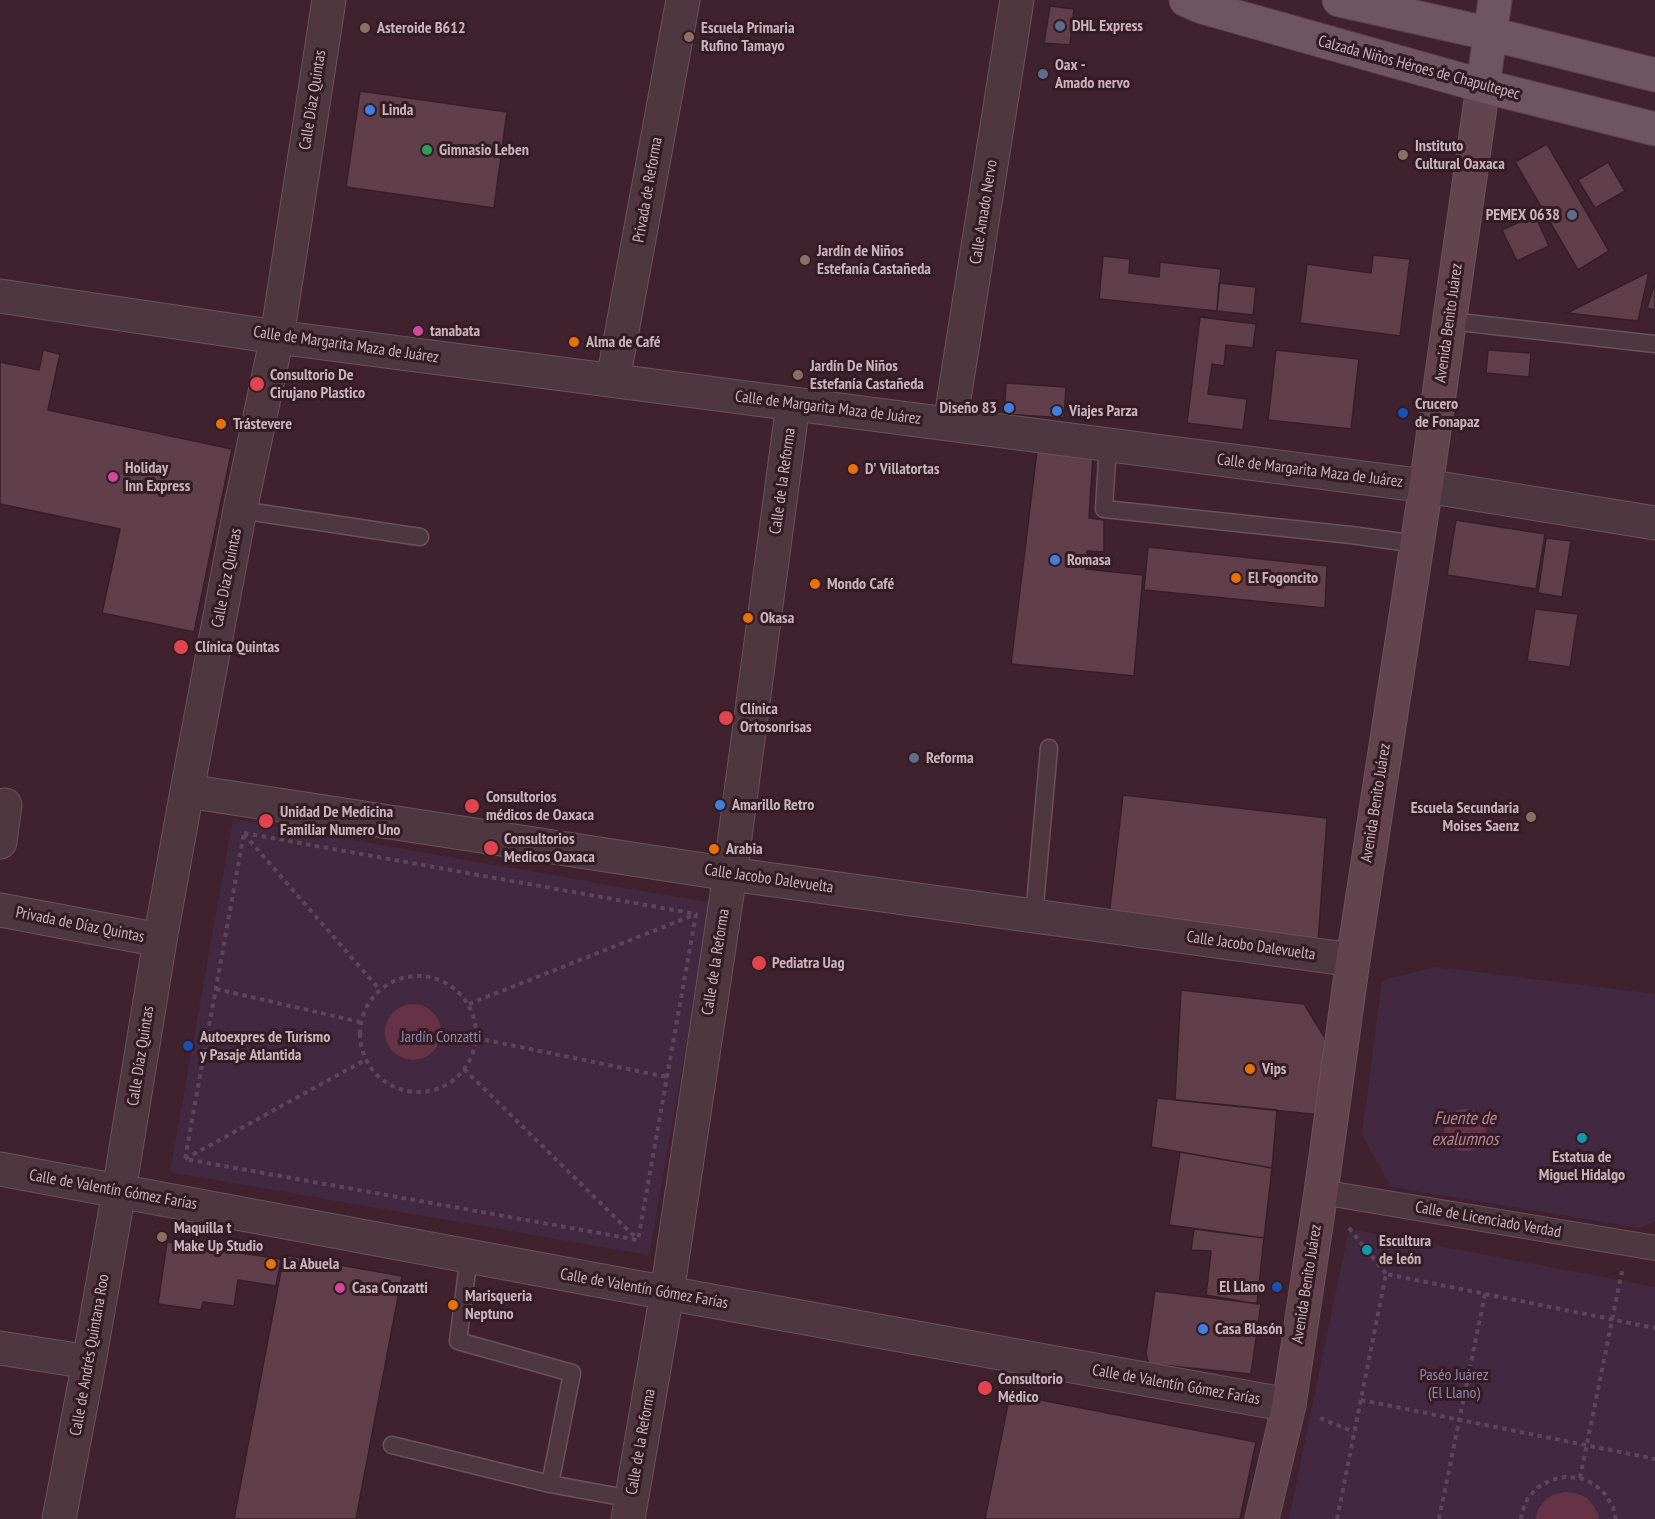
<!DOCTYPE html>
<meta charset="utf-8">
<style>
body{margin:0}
canvas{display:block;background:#40222e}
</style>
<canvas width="1655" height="1519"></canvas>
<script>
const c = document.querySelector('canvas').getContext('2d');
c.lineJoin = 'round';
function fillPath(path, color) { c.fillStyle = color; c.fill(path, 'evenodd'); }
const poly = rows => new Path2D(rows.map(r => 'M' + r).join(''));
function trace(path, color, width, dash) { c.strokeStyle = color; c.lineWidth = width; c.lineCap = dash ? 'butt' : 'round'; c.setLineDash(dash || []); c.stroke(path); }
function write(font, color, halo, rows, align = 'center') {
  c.font = font + ' "PT Sans Narrow",sans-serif'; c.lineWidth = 6; c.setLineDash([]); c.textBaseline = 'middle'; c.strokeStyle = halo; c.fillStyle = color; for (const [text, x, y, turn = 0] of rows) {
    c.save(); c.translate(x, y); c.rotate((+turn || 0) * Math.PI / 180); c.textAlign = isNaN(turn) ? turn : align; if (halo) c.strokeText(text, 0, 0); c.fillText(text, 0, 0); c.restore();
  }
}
const green = poly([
 [233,819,711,903,649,1255,170,1172],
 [1434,967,1655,994,1655,1221,1640,1228,1391,1187,1362,1135,1382,981],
 [1349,1229,1655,1287,1655,1519,1289,1519]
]);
const water = poly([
 '385 1032a28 28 0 1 1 56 0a28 28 0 1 1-56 0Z',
 '1444 1130a21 21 0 1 1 42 0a21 21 0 1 1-42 0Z',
 [1565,1492,1575,1493,1586,1497,1593,1505,1598,1514,1599,1519,1535,1519,1539,1508,1546,1499,1555,1494]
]);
const building = poly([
 [1050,6,1074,9,1070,45,1044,43,1050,6],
 [360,91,507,112,494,208,346,187,360,91],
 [1547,144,1609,251,1578,270,1515,162,1547,144],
 [1608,162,1625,191,1595,208,1578,180,1608,162],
 [1535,215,1549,246,1517,261,1502,230,1535,215],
 [1373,255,1410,259,1400,336,1300,323,1307,264,1371,273,1373,255],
 [1103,256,1130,259,1129,273,1159,277,1160,262,1221,269,1217,311,1099,299,1103,256],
 [1649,272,1638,321,1567,313,1649,272],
 [1655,282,1655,310,1647,308,1655,282],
 [1219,283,1256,287,1253,315,1217,311,1219,283],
 [1200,317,1256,324,1253,348,1226,345,1224,366,1212,364,1208,394,1247,399,1243,430,1187,423,1200,317],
 [43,350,60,354,48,410,232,449,194,632,102,613,120,529,0,504,0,362,39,370,43,350],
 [1276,350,1359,359,1351,429,1268,420,1276,350],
 [1488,350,1531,353,1529,377,1486,373,1488,350],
 [1006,383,1066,387,1064,418,1004,414,1006,383],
 [1037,451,1093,455,1089,518,1104,520,1104,552,1087,551,1086,569,1143,575,1134,676,1011,664,1037,451],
 [1456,520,1545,534,1536,589,1447,575,1456,520],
 [1546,538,1571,541,1562,597,1538,593,1546,538],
 [1148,547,1327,566,1325,608,1144,590,1148,547],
 [1535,609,1578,614,1570,667,1527,661,1535,609],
 [1123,795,1327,818,1318,943,1109,916,1123,795],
 [1181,990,1304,1004,1325,1038,1321,1115,1175,1100,1181,990],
 [1157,1098,1277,1110,1272,1168,1151,1147,1157,1098],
 [1180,1152,1272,1168,1264,1238,1169,1225,1180,1152],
 [1194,1229,1264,1238,1257,1304,1206,1295,1211,1251,1191,1250,1194,1229],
 [167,1242,281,1259,276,1286,238,1280,234,1306,203,1302,201,1310,158,1304,167,1242],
 [284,1255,402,1276,356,1519,234,1519,284,1255],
 [1155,1291,1261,1304,1251,1374,1149,1364,1146,1354,1155,1291],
 [1010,1394,1256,1442,1240,1519,985,1519,1010,1394]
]);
const path = poly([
 [244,833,696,914,638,1240,185,1159,244,833],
 [244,834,379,989],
 '360 1034a58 58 0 1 1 116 0a58 58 0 1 1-116 0Z',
 [216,989,360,1022],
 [469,1004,691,916],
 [476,1038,667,1077],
 [464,1069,637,1239],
 [185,1159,365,1060],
 [1349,1228,1386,1274],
 [1361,1400,1655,1459],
 [1320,1418,1354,1432],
 [1580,1478,1622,1271],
 [1337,1519,1386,1274,1655,1328],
 [1439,1519,1485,1294],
 [1521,1519,1522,1512,1528,1498,1538,1487,1551,1480,1565,1477,1580,1478,1594,1484,1605,1494,1613,1507,1616,1519]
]);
const service = poly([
 [1450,321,1655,344],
 [1108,445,1104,509,1351,535,1417,544],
 [240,510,420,537],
 [1034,916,1049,748],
 [469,1256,458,1341,572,1373,550,1484,632,1499],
 [392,1445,550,1484]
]);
const pedestrian = poly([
 [1321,1192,1655,1248]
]);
const minor = poly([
 [0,296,277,337,1426,486,1655,523],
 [613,380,683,0],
 [950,424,1017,0],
 [187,791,730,874,1353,960],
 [0,842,5,805],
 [0,910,160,940],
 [0,1169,667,1293,1289,1405],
 [0,1348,89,1362],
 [59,1519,89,1362,119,1191,160,940,187,791,240,510,277,337,329,0],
 [628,1519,667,1293,730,874,793,404]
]);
const secondary = poly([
 [1262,1519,1289,1405,1321,1192,1353,960,1426,486,1483,86]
]);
const primary = poly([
 [1186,0,1202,7,1483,86,1655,129],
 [1339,0,1491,34,1655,75],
 [1483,86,1495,0]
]);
const markers = [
 [1060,26,6,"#5c6f8a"],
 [365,28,6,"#8d6e63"],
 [689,37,6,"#8d6e63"],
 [1043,74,6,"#5c6f8a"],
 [370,110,6,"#3f7fe0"],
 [427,150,6,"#2e9e5b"],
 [1403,155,6,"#8d6e63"],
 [1572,215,6,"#5c6f8a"],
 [805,260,6,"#8d6e63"],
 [418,331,6,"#d1479c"],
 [574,342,6,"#e8710a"],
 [798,375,6,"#8d6e63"],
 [257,384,8,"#e0444e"],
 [1009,408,6,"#3f7fe0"],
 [1057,411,6,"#3f7fe0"],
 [1403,413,6,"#1a4fb4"],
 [221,424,6,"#e8710a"],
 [853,469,6,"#e8710a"],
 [113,477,6,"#d1479c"],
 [1055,560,6,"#3f7fe0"],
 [1236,578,6,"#e8710a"],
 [815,584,6,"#e8710a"],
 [748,618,6,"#e8710a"],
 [181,647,8,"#e0444e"],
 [726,718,8,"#e0444e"],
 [914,758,6,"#5c6f8a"],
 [720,805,6,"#3f7fe0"],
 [472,806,8,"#e0444e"],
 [1531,817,6,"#8d6e63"],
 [266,821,8,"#e0444e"],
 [491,848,8,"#e0444e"],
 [714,849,6,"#e8710a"],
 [759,963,8,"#e0444e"],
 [188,1046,6,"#1a4fb4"],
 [1250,1069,6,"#e8710a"],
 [1582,1138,6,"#0f9aa8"],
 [162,1237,6,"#8d6e63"],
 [1367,1250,6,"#0f9aa8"],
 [271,1264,6,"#e8710a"],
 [1277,1287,6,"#1a4fb4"],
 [340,1288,6,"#d1479c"],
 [453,1305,6,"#e8710a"],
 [1203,1329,6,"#3f7fe0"],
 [985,1388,8,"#e0444e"]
];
const poiNames = [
 ["DHL Express",1072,26],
 ["Asteroide B612",377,28],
 ["Escuela Primaria",701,28],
 ["Rufino Tamayo",701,46],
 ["Oax -",1055,65],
 ["Amado nervo",1055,83],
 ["Linda",382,110],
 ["Instituto",1415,146],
 ["Cultural Oaxaca",1415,164],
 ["Gimnasio Leben",439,150],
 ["PEMEX 0638",1560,215,"right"],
 ["Jardín de Niños",817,251],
 ["Estefanía Castañeda",817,269],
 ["tanabata",430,331],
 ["Alma de Café",586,342],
 ["Jardín De Niños",810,366],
 ["Estefanía Castañeda",810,384],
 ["Consultorio De",270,375],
 ["Cirujano Plastico",270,393],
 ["Crucero",1415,404],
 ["de Fonapaz",1415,422],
 ["Diseño 83",997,408,"right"],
 ["Viajes Parza",1069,411],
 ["Trástevere",233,424],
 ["Holiday",125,468],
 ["Inn Express",125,486],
 ["D' Villatortas",865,469],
 ["Romasa",1067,560],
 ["El Fogoncito",1248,578],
 ["Mondo Café",827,584],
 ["Okasa",760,618],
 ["Clínica Quintas",195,647],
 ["Clínica",740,709],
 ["Ortosonrisas",740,727],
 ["Reforma",926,758],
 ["Consultorios",486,797],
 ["médicos de Oaxaca",486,815],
 ["Amarillo Retro",732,805],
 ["Escuela Secundaria",1519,808,"right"],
 ["Moises Saenz",1519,826,"right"],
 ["Unidad De Medicina",280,812],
 ["Familiar Numero Uno",280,830],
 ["Consultorios",504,839],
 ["Medicos Oaxaca",504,857],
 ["Arabia",726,849],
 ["Pediatra Uag",772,963],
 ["Autoexpres de Turismo",200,1037],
 ["y Pasaje Atlantida",200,1055],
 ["Vips",1262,1069],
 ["Estatua de",1582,1157,"center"],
 ["Miguel Hidalgo",1582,1175,"center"],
 ["Maquilla t",174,1228],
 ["Make Up Studio",174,1246],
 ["Escultura",1379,1241],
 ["de león",1379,1259],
 ["La Abuela",283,1264],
 ["El Llano",1265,1287,"right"],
 ["Casa Conzatti",352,1288],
 ["Marisqueria",465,1296],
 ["Neptuno",465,1314],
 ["Casa Blasón",1215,1329],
 ["Consultorio",998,1379],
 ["Médico",998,1397]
];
const streetNames = [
 ["Calzada Niños Héroes de Chapultepec",1419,68,15],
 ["Calle Díaz Quintas",313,100,-81],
 ["Privada de Reforma",648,190,-80],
 ["Calle Amado Nervo",984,212,-81],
 ["Avenida Benito Juárez",1449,323,-82],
 ["Calle de Margarita Maza de Juárez",346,345,8],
 ["Calle de Margarita Maza de Juárez",828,408,7],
 ["Calle de Margarita Maza de Juárez",1310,471,7],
 ["Calle de la Reforma",783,481,-82],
 ["Calle Díaz Quintas",227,578,-79],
 ["Avenida Benito Juárez",1376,803,-81],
 ["Calle Jacobo Dalevuelta",769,879,8],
 ["Privada de Díaz Quintas",80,925,11],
 ["Calle Jacobo Dalevuelta",1251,946,8],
 ["Calle de la Reforma",716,962,-81],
 ["Calle Díaz Quintas",141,1056,-81],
 ["Calle de Valentín Gómez Farías",113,1190,10],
 ["Calle de Licenciado Verdad",1488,1220,10],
 ["Avenida Benito Juárez",1307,1284,-81],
 ["Calle de Valentín Gómez Farías",644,1289,10],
 ["Calle de Andrés Quintana Roo",90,1355,-80],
 ["Calle de Valentín Gómez Farías",1176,1385,10],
 ["Calle de la Reforma",641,1442,-80]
];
const parkNames = [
 ["Jardín Conzatti",441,1037],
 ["Paséo Juárez",1454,1375],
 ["(El Llano)",1454,1393]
];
const waterNames = [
 ["Fuente de",1465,1119],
 ["exalumnos",1465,1140]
];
fillPath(green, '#432842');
fillPath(water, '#663346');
fillPath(building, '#603e4a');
trace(building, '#361e27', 1.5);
trace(service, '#6a525b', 19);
trace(pedestrian, '#6a525b', 26);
trace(minor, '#6a525b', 35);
trace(secondary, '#6a525b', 35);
trace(primary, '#584049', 35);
trace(path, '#5f455b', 4, [4.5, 4.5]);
trace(service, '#4f3740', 16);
trace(pedestrian, '#4f3740', 24);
trace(minor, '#4f3740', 33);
trace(secondary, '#63444e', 33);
trace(primary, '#6f555f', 33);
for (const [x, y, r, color] of markers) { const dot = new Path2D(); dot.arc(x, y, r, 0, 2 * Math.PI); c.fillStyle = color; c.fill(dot); trace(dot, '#341c25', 2); }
write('bold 16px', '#cab3bb', '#341c25', poiNames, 'left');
write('16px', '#cab3bb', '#341c25', streetNames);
write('16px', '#9186b1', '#341c25', parkNames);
write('italic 18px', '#b88096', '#341c25', waterNames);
</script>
